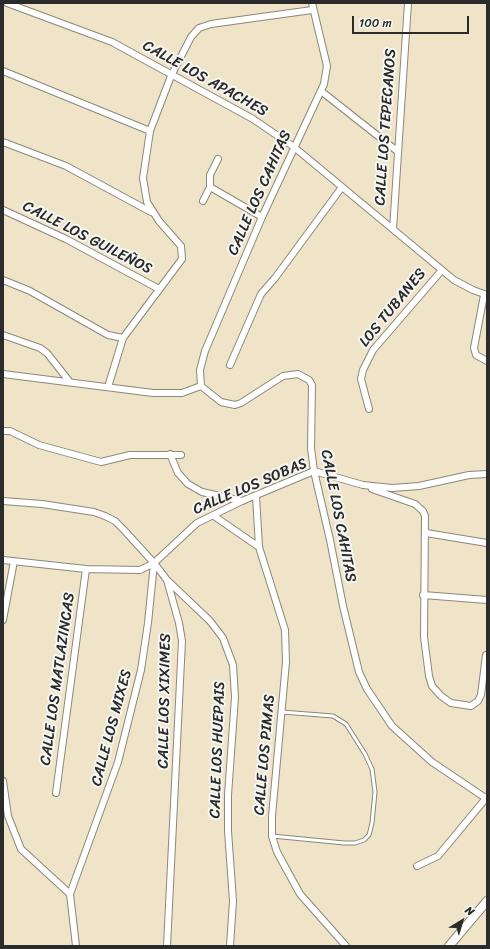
<!DOCTYPE html>
<meta charset="utf-8">
<style>
body{margin:0}
#map{position:relative;width:490px;height:949px;overflow:hidden;background:#efe3c8;font-family:Sriracha,sans-serif}
canvas{display:block}
.frame{position:absolute;inset:0;border:4px solid #2b2b2b;pointer-events:none}
.north{position:absolute;left:442px;top:901px;width:40px;height:40px;-webkit-text-stroke:3px #f6f6f2;paint-order:stroke;rotate:38deg;font-size:11px;font-weight:700;line-height:16px;text-align:center;color:#2b2b2b}
.north::after{content:'';display:block;margin:auto;width:14px;height:18px;background:#2b2b2b;clip-path:polygon(50% 0,100% 100%,50% 72%,0 100%)}
.scale{position:absolute;left:352px;top:16px;width:117px;height:18px;box-sizing:border-box;border:2px solid #2b2b2b;border-top:0;padding-left:5px;font-size:12px;line-height:14px;white-space:nowrap;color:#2b2b2b;-webkit-text-stroke:3px #f6f6f2;paint-order:stroke}
</style>
<div id="map">
<canvas width="490" height="949"></canvas>
<div class="frame"></div>
<div class="north">N</div>
<div class="scale">100 m</div>
</div>
<script>
const c = document.querySelector('canvas').getContext('2d');
c.lineJoin = 'round';
const poly = rows => new Path2D(rows.map(r => 'M' + r).join(''));
function trace(path, color, width, dash) { c.strokeStyle = color; c.lineWidth = width; c.lineCap = dash ? 'butt' : 'round'; c.setLineDash(dash || []); c.stroke(path); }
function write(font, color, halo, rows, align = 'center') {
  c.font = font + ' Sriracha,sans-serif'; c.lineWidth = 4; c.setLineDash([]); c.textBaseline = 'middle'; c.strokeStyle = halo; c.fillStyle = color; for (const [text, x, y, turn = 0] of rows) {
    c.save(); c.translate(x, y); c.rotate((+turn || 0) * Math.PI / 180); c.textAlign = isNaN(turn) ? turn : align; if (halo) c.strokeText(text, 0, 0); c.fillText(text, 0, 0); c.restore();
  }
}
const service = poly([
 [272,836,344,843,355,843,364,840,369,835,372,823,375,792,372,769,365,754,346,724,333,716,282,712]
]);
const minor = poly([
 [7,3,112,42,253,119,294,147,454,280,473,290,487,295],
 [312,3,327,66,324,84,262,217,205,351,200,370,201,386,221,402,235,405,241,403,283,376,298,374,309,380,312,385,311,448,314,471,330,540,343,606,359,672,367,689,392,726,432,762,487,799],
 [3,71,150,131],
 [321,91,397,151],
 [3,142,66,166,151,212],
 [218,159,210,175,210,187,262,217],
 [203,201,210,187],
 [3,210,66,239,159,289],
 [393,229,408,3],
 [3,280,30,291,108,335,123,338],
 [484,295,474,348,476,355,487,361],
 [3,335,40,348,47,353,69,381],
 [230,365,261,294,275,278,342,187],
 [3,374,153,393,182,393,201,386],
 [108,387,123,338,182,259,181,246,159,221,147,202,143,178,150,131,171,76,191,37,199,28,211,24,312,10],
 [369,409,361,379,363,370,373,350,442,270],
 [3,431,10,431,39,445,101,462,130,455,181,455],
 [170,454,178,473,188,484,202,492,242,501],
 [372,489,415,504,423,511,425,516,424,637,429,676,432,686,441,696,451,703,471,706,478,701,481,695,486,655],
 [256,496,259,547],
 [3,501,42,504,94,512,105,516,115,521,124,530,154,563,167,580,179,623,182,641,167,946],
 [214,516,259,547,285,630,286,662,272,816,272,836,277,852,300,894,346,946],
 [426,533,487,543],
 [3,560,86,569,140,570,154,563,197,523,242,501,314,471,363,485,392,488,419,486,469,475,487,474],
 [168,581,210,621,223,638,233,665,235,697,228,795,228,831,233,901,230,946],
 [423,595,487,600],
 [3,620,14,561],
 [3,781,8,816,21,849,70,894],
 [56,793,86,569],
 [417,866,438,856,487,797],
 [76,946,70,894,118,762,141,670,148,623,154,563]
]);
const tertiary = poly([
 [449,946,487,901]
]);
const streetNames = [
 ["CALLE LOS APACHES",205,79,29],
 ["CALLE LOS TEPECANOS",386,127,-86],
 ["CALLE LOS CAHITAS",260,193,-66],
 ["CALLE LOS GUILEÑOS",87,238,27],
 ["LOS TUBANES",393,308,-51],
 ["CALLE LOS SOBAS",250,487,-23],
 ["CALLE LOS CAHITAS",338,516,79],
 ["CALLE LOS MATLAZINCAS",58,679,-82],
 ["CALLE LOS XIXIMES",165,701,-89],
 ["CALLE LOS MIXES",112,728,-75],
 ["CALLE LOS HUEPAIS",218,750,-88],
 ["CALLE LOS PIMAS",265,755,-85]
];
trace(service, '#8d877a', 5);
trace(minor, '#8d877a', 8);
trace(tertiary, '#8d877a', 10);
trace(service, '#fff', 3);
trace(minor, '#fff', 6);
trace(tertiary, '#fff', 8);
write('15px', '#2b2b2b', '#f6f6f2', streetNames);
</script>
